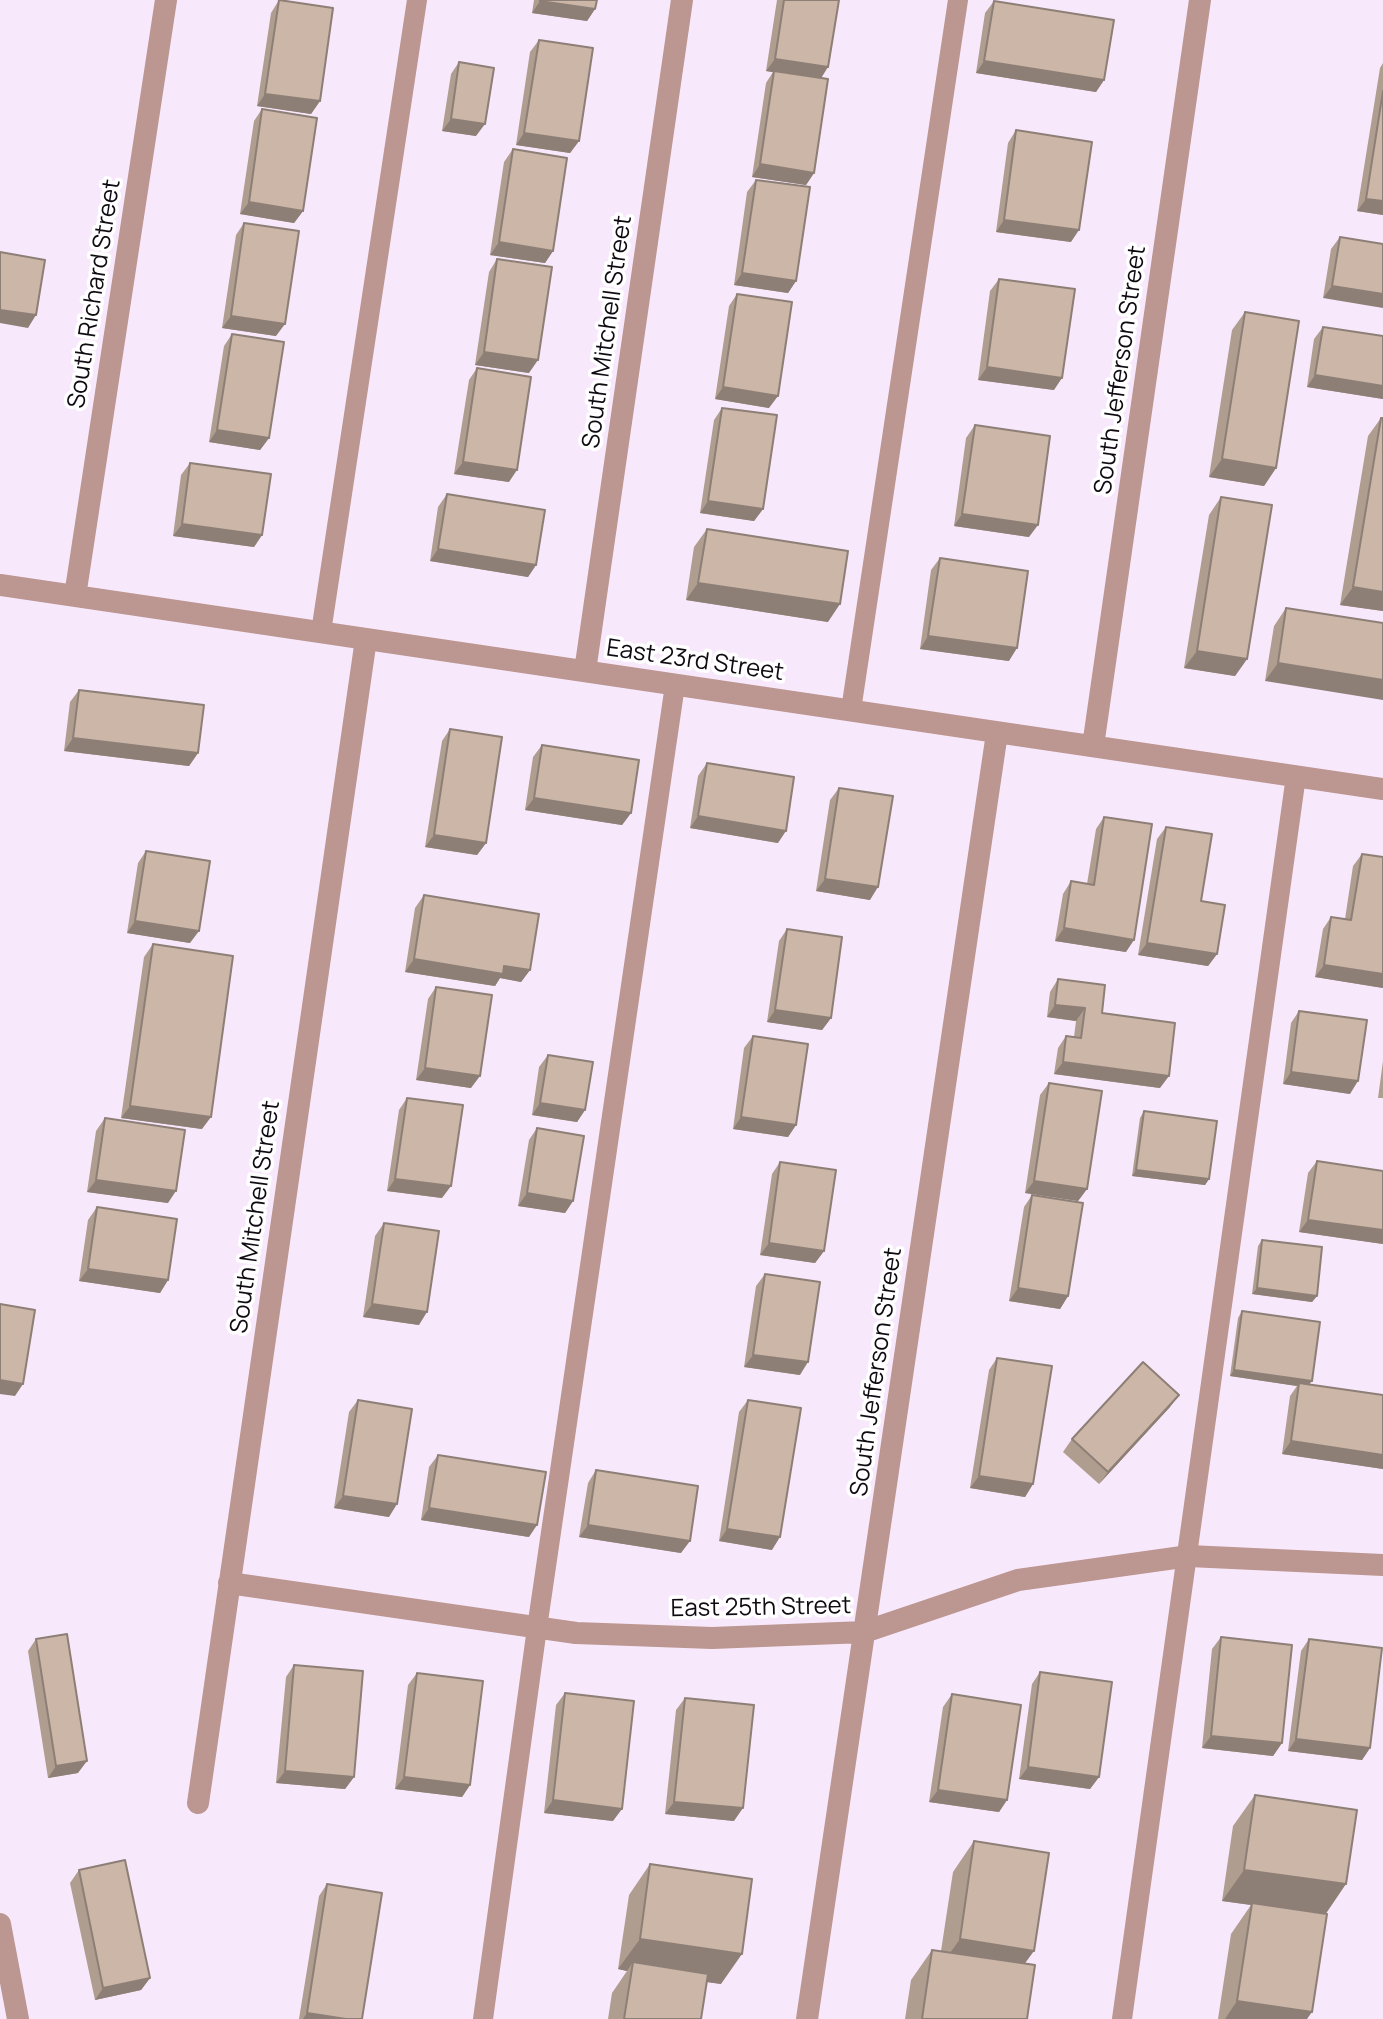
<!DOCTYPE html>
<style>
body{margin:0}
canvas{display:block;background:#f8e8fc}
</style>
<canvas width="1383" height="2019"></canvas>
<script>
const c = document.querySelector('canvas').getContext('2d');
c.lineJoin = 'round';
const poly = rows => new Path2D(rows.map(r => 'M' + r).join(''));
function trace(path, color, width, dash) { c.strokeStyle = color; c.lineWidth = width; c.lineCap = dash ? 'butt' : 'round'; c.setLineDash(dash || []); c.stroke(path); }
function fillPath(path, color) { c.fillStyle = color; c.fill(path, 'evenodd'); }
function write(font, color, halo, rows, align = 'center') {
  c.font = font + ' Manrope,sans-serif'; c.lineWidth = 7; c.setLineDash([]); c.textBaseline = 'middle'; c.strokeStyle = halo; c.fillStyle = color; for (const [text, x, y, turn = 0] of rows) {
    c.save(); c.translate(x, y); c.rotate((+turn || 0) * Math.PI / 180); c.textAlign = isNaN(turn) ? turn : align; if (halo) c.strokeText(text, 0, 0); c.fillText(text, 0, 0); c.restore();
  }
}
const service = poly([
 [321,632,417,0],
 [851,710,958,0],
 [483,2019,537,1628,675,685],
 [1122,2019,1296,776]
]);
const minor = poly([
 [0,585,1383,789],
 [75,596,166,0],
 [585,671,682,0],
 [1093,746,1200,0],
 [229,1583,576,1633,712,1638,864,1632,1018,1580,1189,1556,1383,1565],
 [198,1803,366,639],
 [807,2019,997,733]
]);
const tertiary = poly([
 [0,1924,18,2019]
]);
const wall = poly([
 [279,0,320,101,311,114,257,106,271,13],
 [534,0,597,0,595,9,587,21,532,13],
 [777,0,839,0,821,78,814,173,806,185,752,177,766,83,773,72,766,71],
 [994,1,1104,80,1096,92,976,73,985,13],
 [539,40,579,141,570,153,516,145,530,52],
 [459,62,476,136,442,131,451,74],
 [1383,63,1383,215,1357,211,1380,68],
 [262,109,303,211,294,223,240,214,254,121],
 [1016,130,1071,242,996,232,1008,143],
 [513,149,553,251,545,263,490,255,504,162],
 [756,180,796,281,788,293,734,285,747,192],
 [244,223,276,336,222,328,236,235],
 [1340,237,1383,244,1323,298,1331,249],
 [497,259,529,373,475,365,489,272],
 [999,279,1054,390,978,380,990,291],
 [737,294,769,408,715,399,729,306],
 [1245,312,1276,468,1264,486,1209,477,1232,330],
 [1323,327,1383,336,1383,399,1307,387,1314,339],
 [232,334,269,438,260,450,209,442,224,346],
 [477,368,509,482,454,474,469,380],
 [722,408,763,509,754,521,700,513,714,420],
 [1381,418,1383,418,1383,611,1340,605,1368,436],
 [975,425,1029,537,954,526,966,438],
 [190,463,262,535,254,547,173,536,181,475],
 [447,494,536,565,528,577,430,561,438,507],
 [1221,497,1247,659,1235,676,1184,668,1209,515],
 [707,529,828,622,686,600,694,547],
 [940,558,1009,661,920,649,931,570],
 [1286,608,1383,623,1265,681,1274,626],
 [79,690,198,753,189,766,64,751,70,702],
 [450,729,486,843,477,855,425,847,442,741],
 [542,745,631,813,622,825,525,810,533,757],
 [707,763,778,843,690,828,698,776],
 [839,788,870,900,816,891,830,800],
 [1104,817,1126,952,1055,941,1063,894,1071,881,1087,884,1096,829],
 [1166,827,1201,901,1217,954,1208,966,1138,955,1157,839],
 [146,851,190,943,127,933,138,863],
 [1362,854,1383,988,1315,977,1323,929,1331,917,1345,919,1353,866],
 [424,895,530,970,521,982,500,978,495,986,405,972,415,908],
 [787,929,831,1018,822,1030,767,1022,779,941],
 [153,944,202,1129,121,1118,144,957],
 [1058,979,1102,1013,1160,1088,1054,1074,1058,1048,1066,1036,1074,1037,1076,1021,1047,1017,1050,992],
 [436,987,471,1088,416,1080,428,999],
 [1299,1011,1350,1094,1283,1084,1291,1023],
 [753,1036,796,1125,788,1137,733,1129,744,1048],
 [548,1055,585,1110,577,1122,532,1115,539,1067],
 [1383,1061,1383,1098,1378,1098],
 [1049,1083,1087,1189,1078,1201,1025,1193,1040,1095],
 [407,1098,442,1198,387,1191,399,1110],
 [1144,1111,1209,1179,1205,1185,1132,1176,1140,1118],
 [105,1118,168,1203,87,1192,96,1131],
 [537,1128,573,1201,565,1213,518,1206,529,1140],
 [1317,1161,1383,1171,1383,1244,1299,1232,1308,1173],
 [780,1162,824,1251,815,1263,760,1255,772,1174],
 [1032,1195,1068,1296,1060,1309,1009,1301,1024,1207],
 [97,1207,168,1280,160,1293,79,1281,88,1220],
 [384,1223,419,1325,363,1317,375,1236],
 [1262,1240,1317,1296,1312,1302,1252,1294,1258,1246],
 [765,1274,800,1375,744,1367,756,1286],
 [1242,1311,1309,1385,1383,1395,1383,1469,1282,1454,1290,1396,1297,1386,1230,1376,1238,1318],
 [997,1358,1033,1484,1025,1497,970,1488,989,1370],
 [358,1400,389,1517,334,1508,349,1412],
 [748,1400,772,1550,719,1541,739,1412],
 [1170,1407,1099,1484,1063,1452,1072,1439],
 [438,1455,529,1537,421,1520,429,1467],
 [596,1470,681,1553,579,1537,588,1483],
 [1221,1637,1282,1743,1273,1756,1202,1748,1212,1649],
 [36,1639,78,1773,48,1778,28,1651],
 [1309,1639,1370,1748,1362,1760,1288,1751,1301,1651],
 [294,1665,354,1777,345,1789,276,1783,286,1677],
 [1040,1672,1099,1777,1090,1789,1019,1779,1032,1684],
 [417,1673,470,1785,462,1797,395,1789,408,1685],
 [565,1693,613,1821,544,1813,556,1705],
 [952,1694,1007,1800,999,1812,929,1802,943,1707],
 [685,1698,734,1821,665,1814,676,1710],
 [1255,1795,1325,1914,1307,2019,1218,2019,1231,1934,1251,1905,1222,1901,1233,1826],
 [974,1841,1025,1963,1027,2019,905,2019,911,1980,932,1950,941,1951,953,1872],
 [650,1864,721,1984,706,1982,701,2019,608,2019,612,1993,627,1971,618,1969,629,1895],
 [79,1870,150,1978,141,1990,95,2000,70,1883],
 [327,1884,362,2019,299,2019,319,1896]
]);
const shadedWall = poly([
 [540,1,595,9,587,21,532,13],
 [775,59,828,67,820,80,766,71],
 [984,61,1104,80,1096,92,976,73],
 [265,94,320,101,311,114,257,106],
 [451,119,485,124,476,136,442,131],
 [524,133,579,141,570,153,516,145],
 [760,164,814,173,806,185,752,177],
 [1366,199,1383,201,1383,215,1357,211],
 [249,202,303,211,294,223,240,214],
 [1004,220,1079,230,1071,242,996,232],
 [499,242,553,251,545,263,490,255],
 [742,273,796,281,788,293,734,285],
 [1332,286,1383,294,1383,308,1323,298],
 [0,310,36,315,28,328,0,323],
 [231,316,285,324,276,336,222,328],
 [484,352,538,360,529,373,475,365],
 [987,367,1062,378,1054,390,978,380],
 [1315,375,1383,386,1383,399,1307,387],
 [723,387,778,396,769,408,715,399],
 [217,430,269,438,260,450,209,442],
 [1222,459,1276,468,1264,486,1209,477],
 [463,462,517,470,509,482,454,474],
 [708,501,763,509,754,521,700,513],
 [962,514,1038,525,1029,537,954,526],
 [182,524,262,535,254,547,173,536],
 [438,549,536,565,528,577,430,561],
 [698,583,840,604,828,622,686,600],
 [1353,587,1383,592,1383,611,1340,605],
 [928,636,1017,648,1009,661,920,649],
 [1197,651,1247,659,1235,676,1184,668],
 [1278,663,1383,680,1383,700,1265,681],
 [73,738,198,753,189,766,64,751],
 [534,798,631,813,622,825,525,810],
 [698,816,786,831,778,843,690,828],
 [434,835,486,843,477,855,425,847],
 [825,879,878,887,870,900,816,891],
 [135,921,199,931,190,943,127,933],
 [1064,928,1134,940,1126,952,1055,941],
 [1147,943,1217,954,1208,966,1138,955],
 [414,959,504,966,530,970,521,982,500,978,495,986,405,972],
 [1324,965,1383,974,1383,988,1315,977],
 [1055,1005,1085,1008,1076,1021,1047,1017],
 [775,1010,831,1018,822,1030,767,1022],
 [1063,1062,1169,1076,1160,1088,1054,1074],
 [425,1068,480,1076,471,1088,416,1080],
 [1291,1072,1358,1081,1350,1094,1283,1084],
 [540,1103,585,1110,577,1122,532,1115],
 [130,1106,211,1117,202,1129,121,1118],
 [741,1117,796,1125,788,1137,733,1129],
 [1136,1170,1209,1179,1205,1185,1132,1176],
 [395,1179,451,1186,442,1198,387,1191],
 [96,1180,176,1191,168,1203,87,1192],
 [1034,1181,1087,1189,1078,1201,1025,1193],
 [527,1193,573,1201,565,1213,518,1206],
 [1308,1220,1383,1230,1383,1244,1299,1232],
 [769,1243,824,1251,815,1263,760,1255],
 [88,1269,168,1280,160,1293,79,1281],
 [1018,1288,1068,1296,1060,1309,1009,1301],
 [1257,1288,1317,1296,1312,1302,1252,1294],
 [372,1304,427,1312,419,1325,363,1317],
 [753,1355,808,1362,800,1375,744,1367],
 [1234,1370,1312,1381,1307,1387,1299,1383,1297,1386,1230,1376],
 [0,1380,23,1384,15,1396,0,1394],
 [1179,1395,1170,1407,1099,1484,1108,1472],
 [1291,1441,1383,1455,1383,1469,1282,1454],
 [979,1476,1033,1484,1025,1497,970,1488],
 [343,1496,397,1504,389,1517,334,1508],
 [429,1508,537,1525,529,1537,421,1520],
 [588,1525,690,1541,681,1553,579,1537],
 [727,1529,780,1537,772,1550,719,1541],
 [1211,1736,1282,1743,1273,1756,1202,1748],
 [1296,1739,1370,1748,1362,1760,1288,1751],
 [87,1761,78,1773,48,1778,56,1766],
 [1028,1767,1099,1777,1090,1789,1019,1779],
 [285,1771,354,1777,345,1789,276,1783],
 [404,1777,470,1785,462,1797,395,1789],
 [938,1790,1007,1800,999,1812,929,1802],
 [553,1800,622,1809,613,1821,544,1813],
 [674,1802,743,1808,734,1821,665,1814],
 [1244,1870,1346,1884,1325,1915,1222,1901],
 [640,1939,742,1954,721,1984,632,1971,633,1962,627,1971,618,1969],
 [960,1939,1034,1951,1012,1981,938,1970],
 [150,1978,141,1990,95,2000,103,1988],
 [1237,2001,1312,2012,1307,2019,1225,2019],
 [307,2013,346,2019,303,2019]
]);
const building = poly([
 [279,0,333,8,320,101,265,94,279,0],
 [540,0,597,0,595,9,540,1,540,0],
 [784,0,839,0,828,67,775,59,784,0],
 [994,1,1114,20,1104,80,984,61,994,1],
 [539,40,593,48,579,141,524,133,539,40],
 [459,62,494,68,485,124,451,119,459,62],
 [774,71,828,79,814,173,760,164,774,71],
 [1383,91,1383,201,1366,199,1383,91],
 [262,109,317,118,303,211,249,202,262,109],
 [1016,130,1092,142,1079,230,1004,220,1016,130],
 [513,149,567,158,553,251,499,242,513,149],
 [756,180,810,187,796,281,742,273,756,180],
 [244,223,299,231,285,324,231,316,244,223],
 [1340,237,1383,244,1383,294,1332,286,1340,237],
 [0,252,45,260,36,315,0,310,0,252],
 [497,259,552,267,538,360,484,352,497,259],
 [999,279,1075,289,1062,378,987,367,999,279],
 [737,294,792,302,778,396,723,387,737,294],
 [1245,312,1299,321,1276,468,1222,459,1245,312],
 [1323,327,1383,336,1383,386,1315,375,1323,327],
 [232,334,284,342,269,438,217,430,232,334],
 [477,368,531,377,517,470,463,462,477,368],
 [722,408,777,415,763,509,708,501,722,408],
 [1381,418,1383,418,1383,592,1353,587,1381,418],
 [975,425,1050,436,1038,525,962,514,975,425],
 [190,463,271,474,262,535,182,524,190,463],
 [447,494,545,510,536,565,438,549,447,494],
 [1221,497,1272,505,1247,659,1197,651,1221,497],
 [707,529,848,551,840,604,698,583,707,529],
 [940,558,1028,571,1017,648,928,636,940,558],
 [1286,608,1383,623,1383,680,1278,663,1286,608],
 [79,690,204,705,198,753,73,738,79,690],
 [450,729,502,737,486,843,434,835,450,729],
 [542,745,639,760,631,813,534,798,542,745],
 [707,763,794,777,786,831,698,816,707,763],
 [839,788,893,796,878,887,825,879,839,788],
 [1104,817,1152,824,1134,940,1064,928,1071,881,1094,885,1104,817],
 [1166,827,1212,834,1201,901,1225,905,1217,954,1147,943,1166,827],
 [146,851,210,861,199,931,135,921,146,851],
 [1362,854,1383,857,1383,974,1324,965,1331,917,1351,920,1362,854],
 [424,895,539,914,530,970,504,966,503,974,414,959,424,895],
 [787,929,842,937,831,1018,775,1010,787,929],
 [153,944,233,956,211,1117,130,1106,153,944],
 [1058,979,1105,985,1102,1013,1175,1023,1169,1076,1063,1062,1066,1036,1081,1038,1085,1008,1055,1005,1058,979],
 [436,987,492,995,480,1076,425,1068,436,987],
 [1299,1011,1367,1020,1358,1081,1291,1072,1299,1011],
 [753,1036,808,1044,796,1125,741,1117,753,1036],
 [548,1055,593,1062,585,1110,540,1103,548,1055],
 [1049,1083,1102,1091,1087,1189,1034,1181,1049,1083],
 [407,1098,463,1105,451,1186,395,1179,407,1098],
 [1144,1111,1217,1121,1209,1179,1136,1170,1144,1111],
 [105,1118,185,1130,176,1191,96,1180,105,1118],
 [537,1128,584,1136,573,1201,527,1193,537,1128],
 [1317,1161,1383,1171,1383,1230,1308,1220,1317,1161],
 [780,1162,836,1170,824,1251,769,1243,780,1162],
 [1032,1195,1083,1203,1068,1296,1018,1288,1032,1195],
 [97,1207,177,1219,168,1280,88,1269,97,1207],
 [384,1223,439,1231,427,1312,372,1304,384,1223],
 [1262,1240,1322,1247,1317,1296,1257,1288,1262,1240],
 [765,1274,820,1282,808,1362,753,1355,765,1274],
 [0,1304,35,1310,23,1384,0,1380,0,1304],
 [1242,1311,1320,1322,1312,1381,1234,1370,1242,1311],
 [997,1358,1052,1366,1033,1484,979,1476,997,1358],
 [1143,1362,1179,1395,1108,1472,1072,1439,1143,1362],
 [1299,1383,1383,1395,1383,1455,1291,1441,1299,1383],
 [358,1400,412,1409,397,1504,343,1496,358,1400],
 [748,1400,801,1408,780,1537,727,1529,748,1400],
 [438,1455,546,1472,537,1525,429,1508,438,1455],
 [596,1470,698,1486,690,1541,588,1525,596,1470],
 [67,1634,87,1761,56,1766,36,1639,67,1634],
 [1221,1637,1292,1645,1282,1743,1211,1736,1221,1637],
 [1309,1639,1382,1648,1370,1748,1296,1739,1309,1639],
 [294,1665,363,1671,354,1777,285,1771,294,1665],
 [1040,1672,1112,1682,1099,1777,1028,1767,1040,1672],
 [417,1673,483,1681,470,1785,404,1777,417,1673],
 [565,1693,634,1701,622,1809,553,1800,565,1693],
 [952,1694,1021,1705,1007,1800,938,1790,952,1694],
 [685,1698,754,1705,743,1808,674,1802,685,1698],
 [1255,1795,1357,1810,1346,1884,1244,1870,1255,1795],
 [974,1841,1049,1853,1034,1951,960,1939,974,1841],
 [125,1860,150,1978,103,1988,79,1870,125,1860],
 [650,1864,752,1879,742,1954,640,1939,650,1864],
 [327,1884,382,1893,362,2019,346,2019,307,2013,327,1884],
 [1252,1903,1327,1914,1312,2012,1237,2001,1252,1903],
 [932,1950,1035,1965,1027,2019,922,2019,932,1950],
 [633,1962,708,1974,701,2019,624,2019,633,1962]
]);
const streetNames = [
 ["South Richard Street",95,294,-81],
 ["South Mitchell Street",608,332,-82],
 ["South Jefferson Street",1121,370,-82],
 ["East 23rd Street",695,661,8],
 ["South Mitchell Street",256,1217,-82],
 ["South Jefferson Street",877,1372,-82],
 ["East 25th Street",761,1608,-1]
];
trace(service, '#bc9690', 20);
trace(minor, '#bc9690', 22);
trace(tertiary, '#bc9690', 22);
fillPath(wall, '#af9d90');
fillPath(shadedWall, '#8e7f76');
fillPath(building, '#cbb6a8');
trace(building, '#8e7f76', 2);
write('24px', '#100b12', '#fff', streetNames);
</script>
